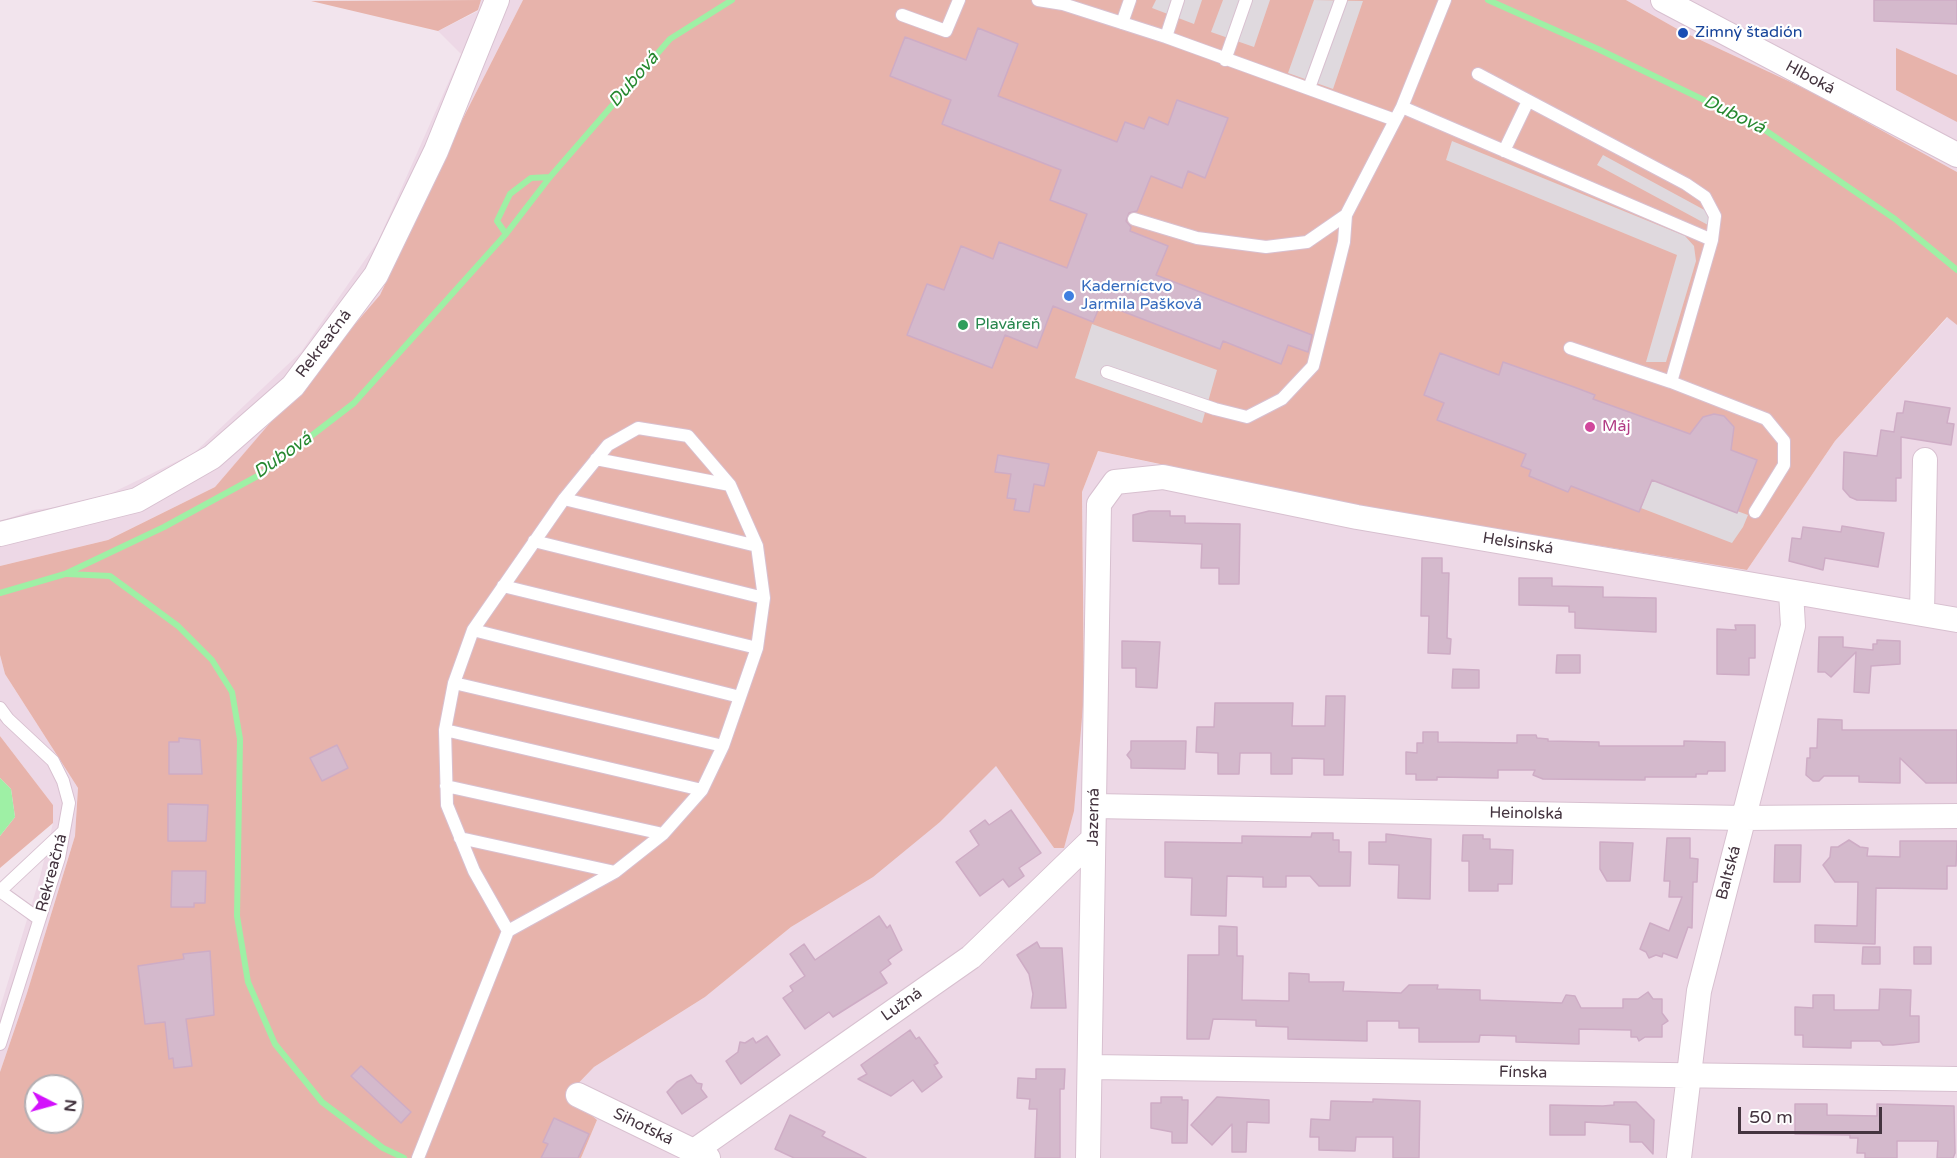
<!DOCTYPE html>
<meta charset="utf-8">
<style>
body{margin:0}
#map{position:relative;width:1957px;height:1158px;overflow:hidden;background:#f2e4ed;font-family:"Varela Round",sans-serif}
canvas{display:block}
.north{position:absolute;left:24px;top:1074px;width:60px;height:60px;box-sizing:border-box;background:#fff;border:2px solid #b4aeb2;border-radius:50%;rotate:96deg;font-size:16px;font-weight:700;line-height:24px;text-align:center;color:#44343f}
.north::after{content:'';display:block;margin:auto;width:21px;height:27px;background:#d311fc;clip-path:polygon(50% 0,100% 100%,50% 72%,0 100%)}
.scale{position:absolute;left:1738px;top:1107px;width:144px;height:27px;box-sizing:border-box;border:3px solid #44343f;border-top:0;padding-left:8px;font-size:18px;line-height:21px;white-space:nowrap;color:#44343f;-webkit-text-stroke:4px #fff;paint-order:stroke}
</style>
<div id="map">
<canvas width="1957" height="1158"></canvas>
<div class="north">N</div>
<div class="scale">50 m</div>
</div>
<script>
const c = document.querySelector('canvas').getContext('2d');
c.lineJoin = 'round';
function fillPath(path, color) { c.fillStyle = color; c.fill(path, 'evenodd'); }
const poly = rows => new Path2D(rows.map(r => 'M' + r).join(''));
function trace(path, color, width, dash) { c.strokeStyle = color; c.lineWidth = width; c.lineCap = dash ? 'butt' : 'round'; c.setLineDash(dash || []); c.stroke(path); }
function write(font, color, halo, rows, align = 'center') {
  c.font = font + ' "Varela Round",sans-serif'; c.lineWidth = 4.5; c.setLineDash([]); c.textBaseline = 'middle'; c.strokeStyle = halo; c.fillStyle = color; for (const [text, x, y, turn = 0] of rows) {
    c.save(); c.translate(x, y); c.rotate((+turn || 0) * Math.PI / 180); c.textAlign = isNaN(turn) ? turn : align; if (halo) c.strokeText(text, 0, 0); c.fillText(text, 0, 0); c.restore();
  }
}
const residential = poly([
 [481,0,523,0,452,140,380,295,300,390,215,487,108,540,0,566,0,521,33,510,91,503,194,453,301,352,378,241,461,54,438,31,478,11],
 [1626,0,1957,0,1957,172,1812,92,1679,30],
 [1948,317,1957,325,1957,1158,581,1158,597,1120,568,1094,594,1067,705,997,791,927,940,822,996,765,1054,848,1084,694,1082,492,1098,451,1284,491,1747,570,1835,441],
 [0,655,5,674,78,788,75,836,27,993,0,1072,0,1008,40,877,53,823,53,805,0,736]
]);
const green = poly([
 [481,0,478,10,438,31,311,1],
 [523,0,1626,0,1679,30,1812,92,1957,172,1957,325,1947,317,1835,441,1747,570,1370,508,1098,451,1082,492,1084,694,1074,811,1064,848,1054,848,996,766,940,822,873,877,791,927,705,997,594,1067,568,1094,597,1120,581,1158,0,1158,0,1072,27,993,75,836,78,788,5,674,0,655,0,566,108,540,215,487,380,295,452,140],
 [36,1086,72,1086,72,1122,36,1122],
 [1896,48,1957,75,1957,122,1896,90],
 [0,736,53,805,53,823,0,868,0,836,15,817,11,789,0,778]
]);
const parking = poly([
 [1156,0,1202,0,1194,24,1152,8],
 [1223,0,1270,0,1254,47,1211,32],
 [1314,0,1363,1,1333,89,1288,73],
 [1452,141,1685,236,1694,246,1696,261,1666,362,1646,362,1677,255,1446,160],
 [1603,155,1710,213,1708,225,1597,165],
 [1092,324,1217,370,1202,423,1075,378],
 [1652,480,1748,515,1743,527,1732,543,1641,508]
]);
const water = poly([
 [0,778,11,789,15,817,0,836]
]);
const stream = poly([
 [1488,0,1598,49,1762,128,1895,219,1957,270],
 [506,234,497,221,510,194,531,178,550,177],
 [67,574,110,576,178,626,212,660,232,692,240,739,237,916,248,982,275,1044,322,1102,383,1148,404,1158],
 [0,593,65,574,164,527,263,473,354,403,506,234,550,177,670,39,732,0]
]);
const building = poly([
 [1874,0,1957,0,1957,24,1874,21,1874,0],
 [978,28,1018,44,998,96,1117,142,1125,122,1144,129,1149,117,1168,125,1177,100,1228,118,1205,178,1188,171,1182,188,1151,176,1137,211,1129,213,1126,221,1131,227,1130,231,1168,246,1156,275,1312,335,1308,352,1288,345,1281,364,1223,341,1220,349,1101,303,1093,322,1053,306,1037,348,1005,335,992,368,907,335,927,284,944,290,961,246,993,259,999,242,1067,268,1087,214,1050,200,1061,170,942,124,951,100,890,76,905,37,966,60,978,28],
 [1440,353,1499,375,1503,362,1574,387,1595,395,1593,399,1690,434,1703,417,1714,414,1724,416,1734,427,1731,450,1757,460,1737,513,1652,480,1639,512,1571,486,1568,492,1529,476,1531,470,1521,466,1526,454,1437,420,1444,403,1424,395,1440,353],
 [1905,401,1950,408,1947,423,1954,424,1951,445,1901,437,1901,478,1896,478,1896,501,1857,500,1850,497,1843,489,1844,452,1877,456,1881,430,1894,432,1897,413,1903,413,1905,401],
 [998,455,1049,464,1044,486,1034,484,1029,512,1014,510,1016,499,1007,498,1011,474,995,472,998,455],
 [1149,511,1170,511,1170,516,1185,516,1185,523,1240,524,1239,584,1219,584,1219,568,1201,568,1202,544,1133,541,1133,515,1149,511],
 [1842,526,1884,533,1878,567,1825,558,1823,570,1789,561,1792,538,1801,539,1803,527,1841,532,1842,526],
 [1422,558,1442,558,1442,573,1449,573,1447,638,1451,639,1450,654,1428,653,1429,616,1421,616,1422,558],
 [1519,578,1552,578,1552,586,1603,587,1603,597,1656,598,1656,632,1575,628,1575,612,1569,612,1569,606,1519,605,1519,578],
 [1735,625,1755,625,1755,658,1749,658,1749,675,1717,674,1717,629,1736,630,1735,625],
 [1819,637,1843,637,1843,647,1873,650,1873,644,1877,644,1877,640,1900,641,1900,664,1871,666,1869,693,1854,692,1856,652,1831,677,1825,672,1818,672,1819,637],
 [1122,641,1160,642,1157,688,1136,687,1136,668,1122,668,1122,641],
 [1557,655,1580,655,1580,673,1556,673,1557,655],
 [1453,669,1479,670,1479,688,1452,688,1453,669],
 [1326,696,1345,696,1343,775,1324,775,1324,759,1292,758,1292,774,1271,774,1271,753,1240,753,1239,774,1218,774,1218,753,1196,752,1197,727,1214,727,1215,703,1293,703,1292,726,1325,726,1326,696],
 [1818,719,1842,720,1842,730,1957,730,1957,783,1926,783,1900,758,1900,783,1859,782,1859,776,1824,776,1819,781,1813,781,1806,775,1807,758,1810,758,1810,748,1817,748,1818,719],
 [1423,732,1438,732,1438,742,1517,743,1517,735,1536,735,1537,738,1548,739,1548,741,1599,742,1599,746,1684,746,1684,741,1725,742,1725,771,1708,771,1707,774,1696,774,1696,777,1645,777,1645,780,1543,779,1533,775,1535,770,1498,770,1498,778,1437,777,1437,780,1416,780,1416,774,1406,774,1406,752,1417,753,1417,743,1423,743,1423,732],
 [179,738,200,740,202,774,169,774,169,742,179,742,179,738],
 [1131,741,1186,741,1185,769,1131,768,1131,760,1127,755,1131,750,1131,741],
 [337,745,348,768,322,781,310,758,337,745],
 [168,804,208,805,206,841,168,841,168,804],
 [1011,810,1041,853,1019,868,1024,876,1009,887,1003,879,980,896,956,862,979,845,970,831,985,820,989,825,1011,810],
 [1312,833,1333,833,1333,840,1339,840,1339,852,1351,852,1350,886,1319,886,1310,876,1286,876,1286,887,1263,887,1263,877,1227,876,1226,916,1191,915,1192,878,1165,877,1165,842,1242,843,1242,836,1311,837,1312,833],
 [1386,834,1431,839,1430,899,1398,898,1399,865,1369,864,1369,842,1386,842,1386,834],
 [1463,835,1483,835,1483,839,1490,839,1490,849,1513,850,1512,884,1498,884,1498,891,1469,891,1469,861,1462,861,1463,835],
 [1667,838,1690,838,1690,858,1698,859,1697,882,1693,882,1692,928,1688,927,1677,958,1663,953,1662,957,1656,955,1649,958,1646,952,1640,949,1650,923,1669,931,1682,897,1669,897,1670,881,1664,881,1667,838],
 [1849,840,1860,847,1868,848,1867,856,1900,857,1900,841,1957,841,1956,866,1947,866,1947,889,1876,888,1875,944,1815,942,1815,925,1857,926,1858,882,1835,882,1823,865,1830,857,1831,847,1838,847,1849,840],
 [1600,842,1633,843,1630,881,1607,881,1600,869,1600,842],
 [1775,845,1801,845,1800,882,1774,882,1775,845],
 [172,871,206,871,205,903,194,903,194,907,171,907,172,871],
 [879,916,887,928,890,925,902,950,888,960,891,964,880,972,887,983,833,1017,829,1012,805,1029,783,998,793,991,790,986,805,976,790,954,804,944,815,960,879,916],
 [1219,926,1237,927,1237,956,1243,956,1242,1000,1289,1001,1289,973,1309,974,1309,982,1344,982,1343,991,1401,993,1409,985,1438,985,1437,989,1480,990,1480,1000,1562,1003,1566,995,1575,996,1581,1008,1623,1008,1623,999,1638,999,1648,992,1653,999,1662,999,1662,1013,1668,1021,1662,1025,1662,1037,1645,1037,1639,1041,1637,1037,1631,1037,1631,1030,1579,1029,1579,1044,1516,1042,1516,1036,1480,1035,1479,1042,1419,1042,1419,1028,1399,1028,1399,1021,1367,1021,1367,1041,1288,1039,1288,1027,1256,1026,1256,1020,1213,1019,1209,1039,1187,1039,1188,955,1219,955,1219,926],
 [1037,942,1040,948,1062,948,1066,1008,1031,1008,1033,994,1029,974,1017,955,1037,942],
 [1863,947,1880,947,1880,964,1862,964,1863,947],
 [1914,947,1931,947,1931,964,1914,964,1914,947],
 [210,951,214,1015,186,1019,192,1066,174,1068,173,1058,169,1059,165,1022,145,1024,138,966,184,959,183,954,210,951],
 [1880,989,1911,990,1910,1016,1919,1016,1919,1042,1893,1045,1883,1045,1880,1041,1851,1041,1851,1048,1803,1047,1803,1035,1795,1035,1795,1007,1813,1008,1813,995,1834,995,1834,1010,1879,1010,1880,989],
 [910,1030,916,1039,919,1037,938,1063,934,1065,942,1077,922,1092,913,1080,891,1096,858,1079,867,1074,861,1065,910,1030],
 [767,1036,780,1055,741,1084,726,1061,738,1052,740,1042,745,1043,753,1038,756,1043,767,1036],
 [361,1066,411,1112,401,1123,351,1076,361,1066],
 [1036,1069,1065,1069,1064,1089,1060,1089,1060,1158,1035,1158,1037,1109,1029,1109,1030,1099,1017,1098,1018,1078,1036,1079,1036,1069],
 [691,1075,697,1083,702,1084,701,1089,707,1097,682,1114,667,1092,677,1082,691,1075],
 [1161,1097,1182,1097,1182,1100,1188,1100,1187,1143,1172,1143,1172,1132,1151,1128,1151,1103,1161,1103,1161,1097],
 [1217,1097,1269,1100,1269,1123,1247,1122,1246,1152,1232,1152,1232,1124,1212,1145,1191,1125,1217,1097],
 [1373,1099,1420,1101,1419,1158,1393,1158,1393,1137,1356,1137,1355,1151,1319,1150,1319,1137,1310,1137,1311,1119,1330,1120,1331,1101,1373,1102,1373,1099],
 [1614,1102,1636,1102,1654,1120,1653,1154,1642,1142,1630,1142,1630,1125,1585,1122,1585,1135,1550,1135,1550,1105,1603,1106,1614,1105,1614,1102],
 [1795,1104,1827,1104,1827,1115,1877,1116,1877,1104,1954,1106,1955,1153,1953,1158,1937,1158,1938,1141,1897,1141,1897,1158,1865,1158,1865,1153,1857,1153,1858,1138,1850,1138,1850,1135,1795,1134,1795,1104],
 [790,1115,825,1132,822,1136,866,1158,794,1158,775,1149,790,1115],
 [554,1118,589,1134,578,1158,541,1158,548,1144,543,1142,554,1118]
]);
const service = poly([
 [1038,0,1063,4,1166,37,1395,120],
 [902,15,946,31,959,0],
 [1122,23,1130,0],
 [1166,37,1178,0],
 [1225,60,1246,0],
 [1478,74,1686,184,1705,197,1715,216,1712,240],
 [1309,88,1341,0],
 [1402,107,1712,240,1671,382],
 [1504,151,1528,101],
 [1134,219,1197,238,1266,247,1307,242,1346,215,1402,107,1445,0],
 [1570,348,1671,382,1766,419,1784,441,1784,465,1755,512],
 [1107,372,1215,409,1247,417,1282,399,1313,366,1344,242,1346,215],
 [596,459,730,485],
 [564,499,757,546],
 [534,541,764,598],
 [503,586,757,648],
 [473,630,740,697],
 [454,683,723,746],
 [0,708,8,719,53,761,63,781,69,803,59,858,0,1044],
 [445,730,702,790],
 [446,786,663,834],
 [460,838,615,872],
 [0,891,64,831],
 [0,891,39,919],
 [418,1158,508,931,615,872,663,834,702,790,723,746,757,648,764,598,757,546,730,485,688,436,638,428,608,445,564,499,473,630,454,683,445,730,447,805,474,871,508,931]
]);
const minor = poly([
 [1663,0,1957,155],
 [0,534,137,500,212,457,293,386,376,275,436,151,497,0],
 [1922,614,1925,460],
 [1094,806,1744,818,1957,816],
 [1090,1067,1957,1079],
 [578,1095,708,1158],
 [694,1151,971,957,1093,839],
 [1088,1158,1099,504,1115,482,1163,477,1357,517,1957,620],
 [1679,1158,1699,991,1793,626,1791,592]
]);
const markers = [
 [1683,33,6,"#1a4fb4"],
 [1069,296,6,"#3f7fe0"],
 [963,325,6,"#2e9e5b"],
 [1590,427,6,"#d1479c"]
];
const transitNames = [
 ["Zimný štadión",1695,33]
];
const streetNames = [
 ["Hlboká",1810,78,28],
 ["Rekreačná",324,344,-53],
 ["Helsinská",1518,544,9],
 ["Heinolská",1526,814,1],
 ["Jazerná",1094,817,-89],
 ["Rekreačná",52,873,-75],
 ["Baltská",1729,873,-75],
 ["Lužná",902,1005,-35],
 ["Fínska",1523,1073,1],
 ["Sihoťská",643,1127,26]
];
const shopNames = [
 ["Kaderníctvo",1081,287],
 ["Jarmila Pašková",1081,305]
];
const leisureNames = [
 ["Plaváreň",975,325]
];
const hotelNames = [
 ["Máj",1602,427]
];
const waterNames = [
 ["Dubová",634,80,-49],
 ["Dubová",1734,115,26],
 ["Dubová",283,456,-35]
];
fillPath(residential, '#edd8e6');
fillPath(green, '#e7b3ab');
fillPath(parking, '#dfd9de');
fillPath(water, '#9ef0a5');
trace(stream, '#9ef0a5', 6);
fillPath(building, '#d4b9cc');
trace(building, '#ceacc5', 1.5);
trace(service, '#d8c0d0', 14);
trace(minor, '#d8c0d0', 26);
trace(service, '#fff', 12);
trace(minor, '#fff', 24);
for (const [x, y, r, color] of markers) { const dot = new Path2D(); dot.arc(x, y, r, 0, 2 * Math.PI); c.fillStyle = color; c.fill(dot); trace(dot, '#fff', 2); }
write('16px', '#164399', '#fff', transitNames, 'left');
write('16px', '#44343f', '#fff', streetNames);
write('16px', '#366cbe', '#fff', shopNames, 'left');
write('16px', '#27864d', '#fff', leisureNames, 'left');
write('16px', '#b23c85', '#fff', hotelNames, 'left');
write('italic 18px', '#26882f', '#fff', waterNames);
</script>
